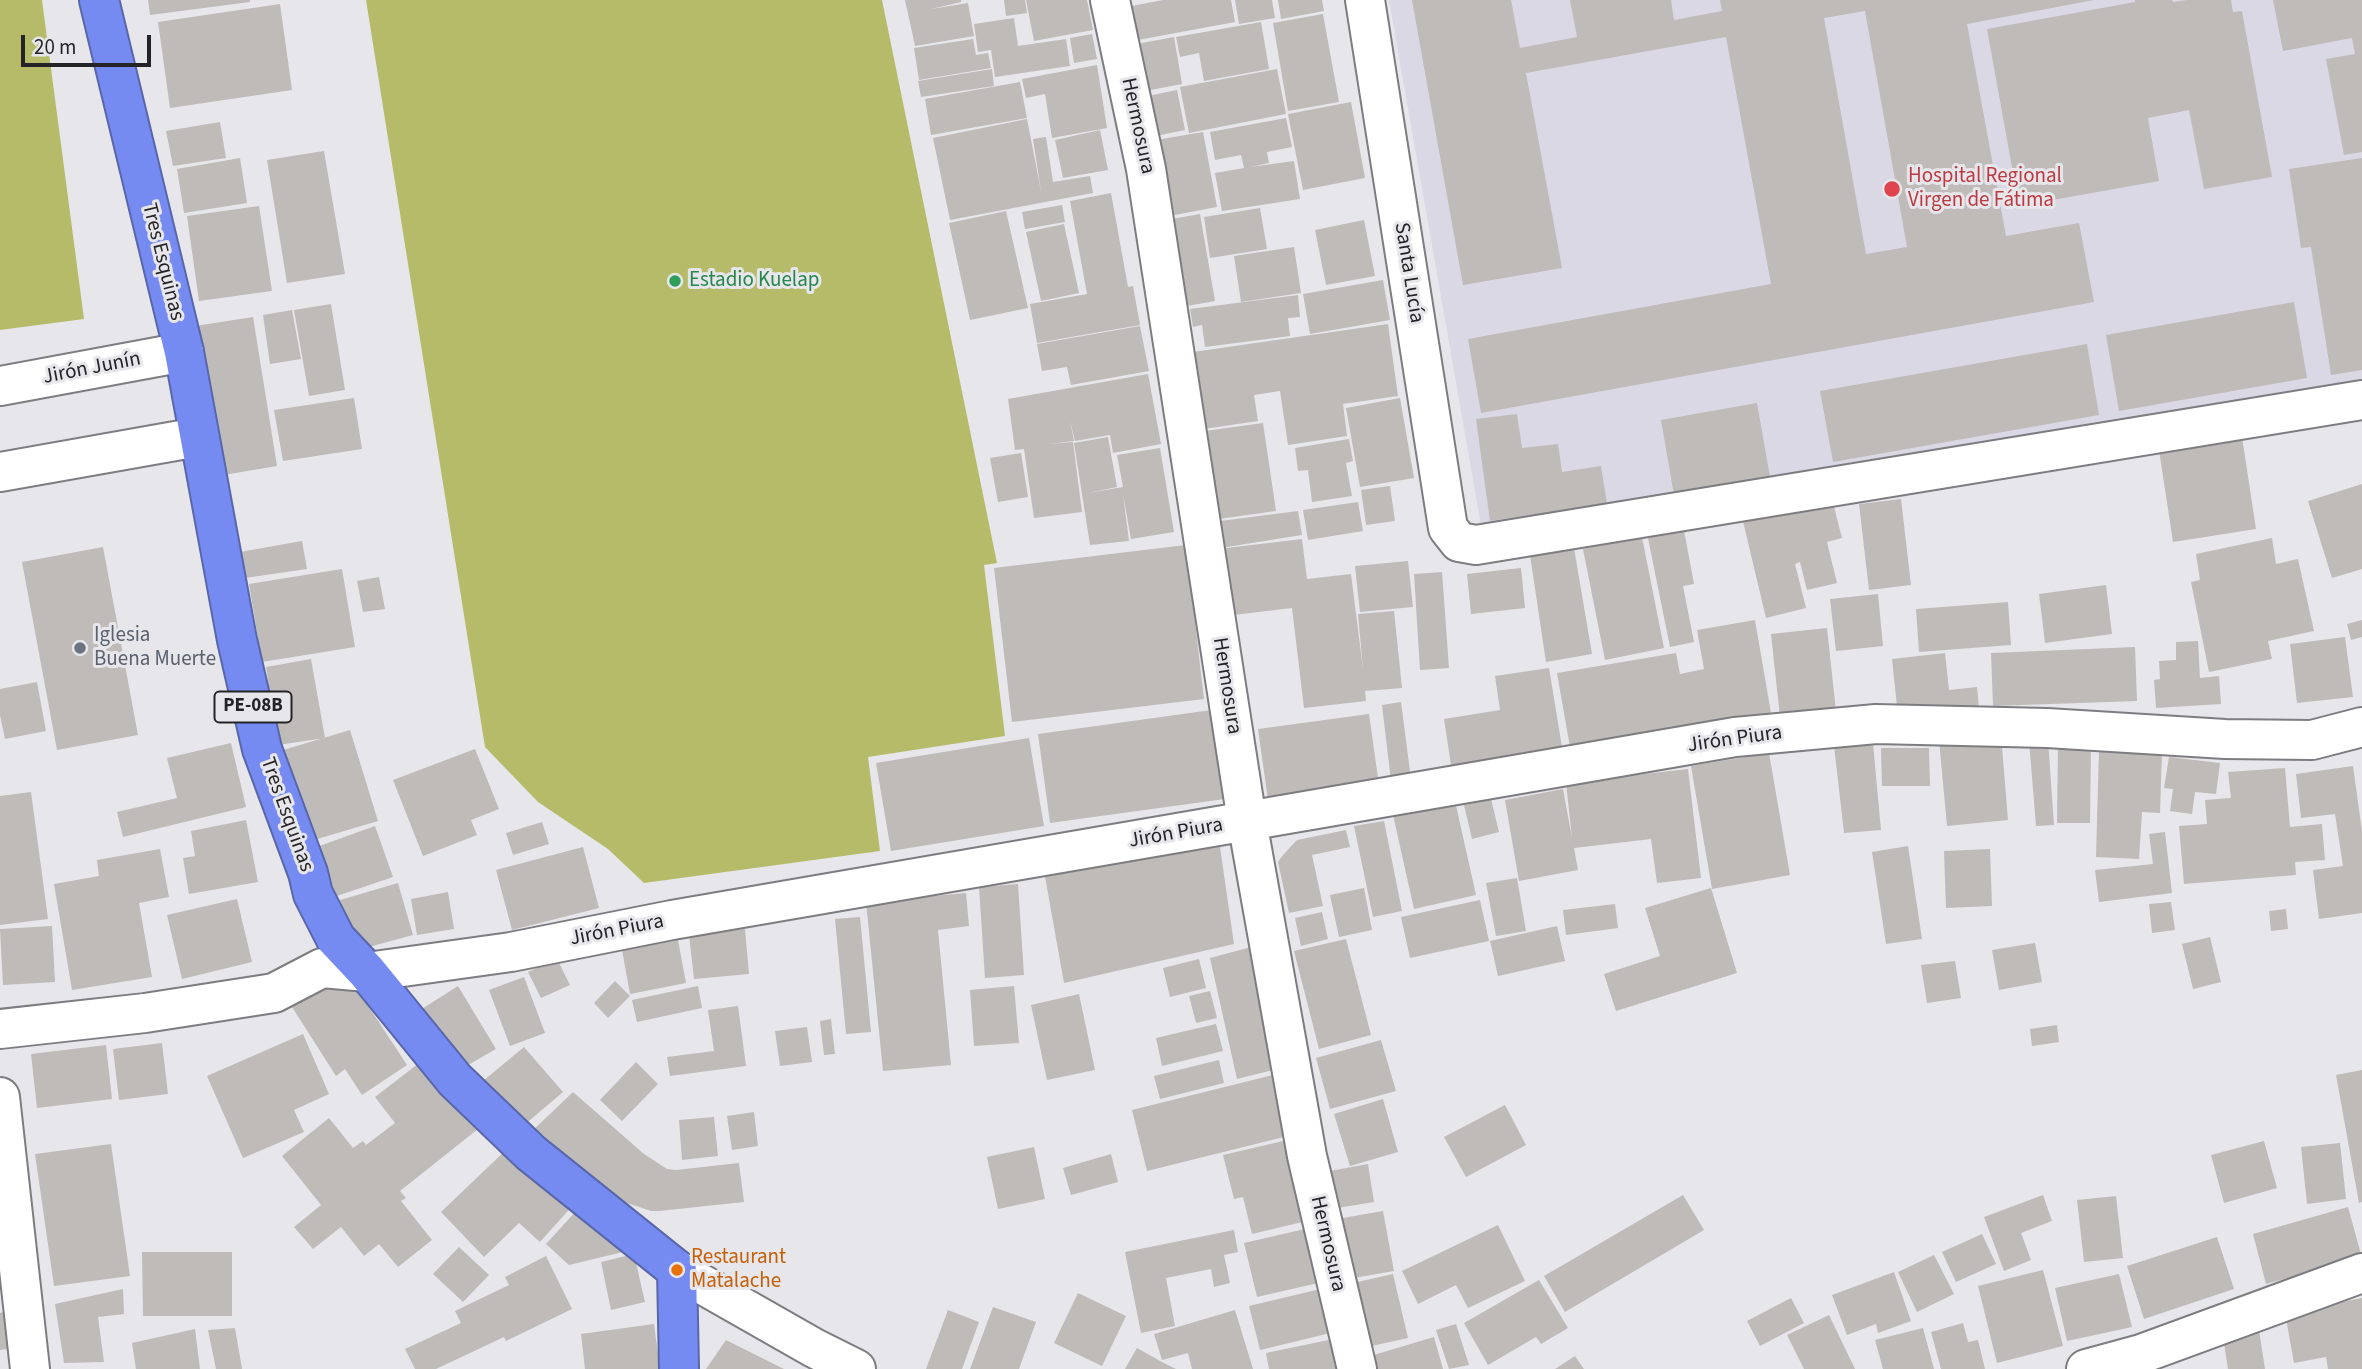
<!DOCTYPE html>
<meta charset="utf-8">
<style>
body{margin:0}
#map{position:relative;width:2362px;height:1369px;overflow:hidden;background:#e6e6eb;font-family:"Source Sans 3",sans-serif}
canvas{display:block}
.scale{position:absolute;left:21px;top:35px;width:130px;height:32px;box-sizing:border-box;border:4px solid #242325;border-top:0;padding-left:9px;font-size:21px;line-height:24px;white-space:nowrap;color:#242325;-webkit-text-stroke:5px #e6e6eb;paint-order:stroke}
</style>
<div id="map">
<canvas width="2362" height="1369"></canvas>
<div class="scale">20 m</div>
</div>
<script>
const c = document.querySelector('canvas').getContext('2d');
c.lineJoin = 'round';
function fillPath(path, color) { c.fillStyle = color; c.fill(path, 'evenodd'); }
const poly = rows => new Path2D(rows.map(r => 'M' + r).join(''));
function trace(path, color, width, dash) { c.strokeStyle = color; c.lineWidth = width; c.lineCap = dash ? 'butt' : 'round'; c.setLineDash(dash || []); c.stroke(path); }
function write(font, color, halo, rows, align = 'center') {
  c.font = font + ' "Source Sans 3",sans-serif'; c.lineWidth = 6; c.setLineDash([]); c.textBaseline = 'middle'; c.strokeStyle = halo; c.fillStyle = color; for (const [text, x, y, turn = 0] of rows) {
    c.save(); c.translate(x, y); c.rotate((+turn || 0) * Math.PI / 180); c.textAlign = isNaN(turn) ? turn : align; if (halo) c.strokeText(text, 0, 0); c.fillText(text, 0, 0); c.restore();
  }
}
const built = poly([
 [1389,0,2362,0,2362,379,1482,531]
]);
const green = poly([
 [0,0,42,0,84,319,0,330],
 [366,0,882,0,997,563,984,565,1005,736,868,757,880,851,644,883,608,849,538,802,485,747]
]);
const building = poly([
 [148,0,250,0,250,2,150,15],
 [905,0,961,0,961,2,931,9,968,3,974,36,915,46],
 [1004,0,1025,0,1027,13,1006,16],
 [1026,0,1087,0,1093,30,1034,41],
 [1163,0,1231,0,1235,22,1122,43,1116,9],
 [1235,0,1272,0,1275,18,1239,24],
 [1278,0,1322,0,1324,11,1281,19],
 [1412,0,1511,0,1520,48,1577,37,1570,0,1671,0,1674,20,1722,11,1720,0,2094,0,1967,24,2006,236,2079,223,2094,302,1481,413,1468,339,1771,284,1726,37,1526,73,1562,268,1463,285],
 [1865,11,1907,247,1866,254,1824,18],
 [2135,0,2172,0,2173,2,2187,0,2231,0,2233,12,2242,11,2272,177,2204,189,2189,110,2148,118,2159,181,2019,206,1987,29,2135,2],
 [2273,0,2362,0,2362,152,2344,155,2326,59,2355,54,2352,38,2283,51],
 [280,4,292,90,170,108,158,22],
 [1323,14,1339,102,1288,111,1273,23],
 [1014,18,1018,46,1066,39,1070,66,995,77,991,50,978,52,974,24],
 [1261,22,1269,69,1204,81,1199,53,1180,57,1176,37],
 [1092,34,1097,59,1074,63,1070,38],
 [1174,37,1182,84,1135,93,1126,46],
 [973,39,976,55,988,53,991,68,919,80,914,48],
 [1097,65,1107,128,1052,138,1045,94,1026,98,1022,79],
 [992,69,994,86,921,97,918,81],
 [1277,69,1286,114,1189,133,1180,87],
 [1020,82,1027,118,931,135,925,99],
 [1177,90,1185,130,1146,138,1138,98],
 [1351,102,1365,178,1303,190,1288,114],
 [1286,118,1292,147,1267,152,1269,163,1250,167,1294,161,1300,199,1222,211,1215,173,1244,168,1241,155,1215,160,1210,132],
 [1027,119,1041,191,1033,139,1046,137,1053,182,1090,176,1093,193,950,220,933,138],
 [220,122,226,158,173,166,166,131],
 [1100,130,1108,170,1063,178,1055,140],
 [1203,132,1217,207,1164,217,1150,141],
 [324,151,345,274,287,283,267,160],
 [240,158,247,203,184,213,177,169],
 [2362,158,2362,370,2331,375,2311,247,2301,248,2289,169],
 [1111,193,1128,287,1133,286,1140,325,1037,343,1030,304,1087,294,1070,201],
 [1062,205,1065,222,1025,229,1022,212],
 [259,206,272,291,199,301,187,216],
 [1260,208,1267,249,1210,258,1204,217],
 [1006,211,1028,308,970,320,949,223],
 [1200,214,1215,301,1176,308,1160,221],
 [1364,220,1375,276,1326,285,1315,230],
 [1064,224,1079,293,1041,301,1026,232],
 [1294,247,1301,293,1241,302,1234,256],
 [1383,280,1390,320,1310,334,1303,294],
 [1298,295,1300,317,1288,318,1290,336,1205,347,1202,325,1193,327,1190,309],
 [2294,302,2307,378,2119,411,2106,335],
 [331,304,345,390,309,396,294,310],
 [292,310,301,359,270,364,263,315],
 [253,317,277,466,212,477,189,327],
 [1388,324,1398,396,1343,404,1347,436,1288,445,1280,391,1254,395,1258,421,1197,430,1186,353],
 [1140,326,1149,371,1071,385,1067,367,1042,371,1037,344],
 [2087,344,2099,415,1833,462,1820,391],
 [1148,374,1161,444,1113,453,1110,435,1075,441,1070,421,1074,441,1049,444,1073,442,1082,512,1034,518,1024,449,1015,450,1008,399],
 [354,398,362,449,283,461,274,410],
 [1400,398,1414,478,1360,487,1346,408],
 [1757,403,1770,477,1674,495,1661,420],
 [1517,414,1522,448,1558,444,1562,472,1601,466,1607,504,1490,521,1476,419],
 [1263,423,1276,511,1204,521,1191,433],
 [1108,437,1117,487,1088,493,1123,487,1117,455,1160,448,1174,532,1131,539,1123,494,1129,541,1090,545,1074,443],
 [2242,437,2256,529,2173,542,2159,450],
 [1349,439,1353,461,1346,463,1352,496,1312,502,1308,470,1298,471,1295,448],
 [1021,453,1028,497,998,502,990,458],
 [2362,484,2362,569,2332,578,2308,501],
 [1390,486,1395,521,1366,525,1361,490],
 [1830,491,1842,538,1827,542,1837,583,1807,590,1800,562,1795,564,1806,608,1766,618,1741,513],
 [1901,499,1911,585,1869,590,1859,504],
 [1358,502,1363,531,1308,540,1303,510],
 [1298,511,1302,535,1208,550,1205,523],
 [1684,530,1694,584,1683,586,1694,642,1670,647,1648,538],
 [1642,537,1664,648,1605,660,1583,549],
 [2272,538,2276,564,2298,559,2314,631,2268,641,2272,659,2209,672,2191,582,2200,580,2196,554],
 [1302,539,1307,579,1351,574,1363,669,1358,614,1394,611,1402,688,1365,691,1366,701,1304,708,1292,608,1225,616,1218,549],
 [302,541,307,569,245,578,240,552],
 [1186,545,1204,699,1012,722,994,568],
 [103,547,138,735,57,750,22,562],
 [1574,548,1592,654,1546,662,1530,555],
 [1408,561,1413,607,1360,612,1355,566],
 [1521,568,1525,608,1471,614,1467,574],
 [342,569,355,647,262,662,249,584],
 [1442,572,1449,668,1420,670,1414,574],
 [379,577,385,609,363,612,357,581],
 [2106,585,2112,634,2045,643,2039,594],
 [1878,594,1883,646,1836,651,1830,599],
 [2008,602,2011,645,1919,652,1916,609],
 [1755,620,1772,719,1571,753,1557,673,1676,653,1680,674,1704,669,1697,630],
 [2362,620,2362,637,2351,640,2347,624],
 [1827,628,1836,711,1780,717,1771,634],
 [2345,637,2353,697,2297,703,2290,644],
 [2198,641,2200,678,2219,676,2221,704,2156,708,2154,680,2160,679,2159,661,2176,660,2176,642],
 [2135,647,2137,701,1993,706,1991,653],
 [1945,653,1949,690,1977,687,1979,708,1898,716,1892,659],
 [311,659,325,738,278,745,266,667],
 [1549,668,1563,753,1452,771,1444,719,1500,710,1495,676],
 [37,682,46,731,5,739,0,715,0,689],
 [1401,702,1411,779,1391,781,1382,705],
 [1219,709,1232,798,1050,823,1038,734],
 [1369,714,1379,785,1268,800,1258,729],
 [350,730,378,821,307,842,280,751],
 [1872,733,1881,830,1844,833,1833,737],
 [2001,735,2008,820,1947,826,1939,740],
 [1029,738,1044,826,891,851,876,763],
 [2048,740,2054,825,2036,826,2029,741],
 [231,743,246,807,123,837,117,812,177,798,167,758],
 [2058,744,2091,744,2090,823,2057,823],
 [1881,748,1929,748,1930,786,1882,786],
 [475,749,499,809,471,820,477,835,423,856,393,780],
 [2099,749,2162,752,2160,813,2142,812,2139,859,2096,857],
 [1769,753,1790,875,1712,889,1691,766],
 [2169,757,2220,763,2216,794,2195,792,2192,814,2170,811,2173,789,2164,788],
 [2353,766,2362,831,2362,913,2319,919,2313,870,2343,866,2335,814,2301,818,2296,774],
 [2285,768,2290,827,2322,824,2325,860,2295,862,2296,875,2184,884,2179,826,2207,824,2205,800,2231,798,2228,772],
 [1688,769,1701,878,1657,883,1651,839,1574,848,1578,870,1519,881,1505,800,1563,789,1572,838,1566,783],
 [31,792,48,919,0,925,0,796],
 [1491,799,1499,832,1472,839,1464,805],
 [1455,801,1476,895,1414,909,1393,815],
 [246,820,258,882,189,894,183,858,195,856,191,831],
 [1384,821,1402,911,1373,917,1354,826],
 [542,822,549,844,513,855,506,833],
 [375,826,393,877,328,899,311,849],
 [1346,830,1350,847,1312,855,1323,906,1289,913,1278,862,1283,855,1297,840],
 [2165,832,2172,893,2099,902,2095,870,2153,864,2149,834],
 [1219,840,1234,944,1064,983,1044,871],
 [1908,846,1922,939,1886,944,1872,852],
 [583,847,599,908,512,930,496,870],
 [160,849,169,897,139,903,152,977,72,990,54,884,99,876,97,860],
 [1990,849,1992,906,1946,908,1944,851],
 [1517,878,1526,931,1496,936,1486,883],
 [398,883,413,935,354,951,340,900],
 [1018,884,1024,975,985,978,979,887],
 [1364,888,1372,930,1339,937,1330,895],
 [1711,888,1737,973,1616,1011,1604,974,1660,956,1645,908],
 [448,892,454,929,417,935,411,899],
 [966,893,969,926,938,930,951,1065,883,1071,866,902],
 [237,899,252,962,182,979,167,915],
 [1480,900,1489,941,1410,958,1401,917],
 [2171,902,2175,930,2152,933,2149,904],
 [1615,904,1618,928,1566,935,1563,910],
 [2286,909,2288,929,2271,931,2269,911],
 [1322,912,1328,939,1301,946,1295,918],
 [860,917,871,1032,846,1034,835,919],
 [52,926,55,982,3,985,0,929],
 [1557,926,1565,961,1498,976,1490,941],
 [745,929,749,974,694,979,689,935],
 [2210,937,2221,982,2193,989,2182,944],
 [1346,939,1371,1035,1319,1049,1294,951],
 [678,940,686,983,630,994,622,950],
 [2035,943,2042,982,1999,990,1992,950],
 [1255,946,1285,1067,1237,1079,1210,958],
 [557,959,570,985,541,998,528,972],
 [1199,959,1206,988,1170,997,1163,968],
 [1955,961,1961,998,1927,1003,1921,965],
 [346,972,407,1065,362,1095,345,1069,336,1076,292,1007],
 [524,977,545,1033,510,1046,489,990],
 [615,981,630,996,608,1018,594,1003],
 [458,986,496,1049,454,1073,417,1012],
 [698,986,702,1008,637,1022,632,1000],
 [1014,986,1019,1043,974,1046,970,990],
 [1210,991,1217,1018,1196,1023,1189,996],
 [1079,994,1095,1070,1047,1080,1031,1005],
 [738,1006,746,1066,670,1076,667,1057,714,1051,708,1010],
 [831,1019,835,1054,824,1055,820,1021],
 [1216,1024,1223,1051,1162,1066,1156,1038],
 [2057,1025,2059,1042,2032,1046,2030,1029],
 [807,1027,812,1062,780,1066,775,1031],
 [303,1034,329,1094,294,1110,304,1132,243,1158,207,1076],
 [1381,1040,1396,1091,1330,1109,1316,1058],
 [162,1043,168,1094,119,1100,113,1049],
 [106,1045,112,1099,37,1108,31,1054],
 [524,1047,563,1092,523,1126,483,1081],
 [423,1060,478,1129,400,1191,406,1198,401,1201,432,1240,398,1267,379,1244,364,1256,341,1227,313,1249,294,1227,321,1205,282,1156,329,1118,353,1148,363,1141,366,1145,395,1123,375,1097],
 [1219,1060,1224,1083,1160,1099,1154,1076],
 [636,1062,658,1084,622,1121,600,1100],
 [2362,1070,2362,1202,2359,1203,2336,1075],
 [1285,1072,1300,1133,1147,1171,1132,1110],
 [573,1092,644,1154,667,1169,676,1170,739,1163,744,1202,659,1211,651,1211,615,1199,529,1134],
 [1383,1099,1398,1152,1350,1166,1334,1114],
 [1505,1105,1526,1145,1466,1177,1444,1137],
 [754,1112,758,1146,732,1150,727,1116],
 [714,1117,718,1156,682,1160,679,1120],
 [1296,1138,1315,1219,1252,1234,1243,1197,1234,1199,1223,1155],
 [2264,1141,2277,1188,2224,1203,2211,1155],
 [2340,1143,2346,1199,2307,1204,2301,1147],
 [111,1144,130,1276,54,1286,35,1154],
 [509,1147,575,1203,540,1242,519,1223,484,1257,441,1212],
 [1034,1147,1045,1199,998,1209,987,1157],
 [1111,1154,1118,1182,1071,1195,1063,1168],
 [1368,1164,1374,1202,1325,1210,1319,1173],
 [1683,1195,1704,1230,1565,1312,1544,1276],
 [2043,1195,2052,1221,2021,1233,2031,1260,2004,1271,1984,1217],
 [2116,1196,2123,1258,2084,1262,2077,1200],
 [2348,1207,2362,1258,2266,1284,2253,1234],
 [578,1209,627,1251,569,1265,546,1244],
 [1383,1211,1394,1271,1342,1280,1331,1220],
 [1498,1225,1525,1281,1468,1308,1456,1285,1418,1304,1402,1271],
 [1318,1226,1331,1280,1257,1297,1244,1243],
 [1234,1230,1238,1252,1224,1255,1230,1283,1214,1287,1211,1269,1166,1278,1175,1326,1141,1333,1125,1252],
 [1982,1234,1996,1264,1956,1282,1942,1252],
 [2217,1237,2234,1289,2144,1319,2127,1266],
 [459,1247,489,1275,463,1302,433,1274],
 [142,1252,232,1252,232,1316,143,1316],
 [634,1254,645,1302,611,1310,601,1262],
 [1934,1255,1954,1294,1917,1312,1898,1272],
 [546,1256,572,1309,506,1341,504,1337,436,1369,415,1369,405,1349,461,1323,455,1311,509,1285,505,1277],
 [2043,1270,2063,1346,1997,1363,1978,1286],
 [1894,1272,1911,1321,1878,1333,1876,1324,1847,1335,1832,1295],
 [1393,1274,1408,1338,1358,1349,1344,1285],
 [2119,1274,2132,1327,2067,1341,2055,1288],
 [1539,1280,1568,1328,1541,1344,1536,1337,1488,1365,1464,1323],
 [1333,1286,1343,1330,1260,1350,1249,1306],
 [123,1289,124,1314,98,1317,104,1362,64,1363,55,1304],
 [1078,1293,1126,1316,1102,1366,1054,1343],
 [1791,1298,1804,1323,1760,1346,1747,1321],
 [2362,1298,2362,1369,2328,1369,2326,1357,2294,1363,2285,1313],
 [993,1307,1036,1322,1019,1369,970,1369],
 [948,1310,979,1322,962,1369,926,1369],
 [1235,1310,1253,1369,1192,1369,1188,1353,1162,1360,1154,1334],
 [3,1312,8,1349,0,1350,0,1313],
 [1829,1315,1855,1369,1804,1369,1787,1335],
 [1963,1323,1968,1342,1978,1340,1985,1369,1941,1369,1931,1332],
 [654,1324,660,1369,585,1369,581,1334],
 [1456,1324,1469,1365,1449,1369,1436,1330],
 [235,1328,242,1369,216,1369,208,1330],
 [1923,1328,1934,1369,1883,1369,1875,1340],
 [195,1329,200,1369,136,1369,132,1343],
 [2259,1330,2265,1369,2228,1369,2223,1337],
 [1434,1337,1443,1369,1371,1369,1367,1357],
 [1338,1338,1345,1369,1269,1369,1266,1353],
 [726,1340,784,1369,706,1369],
 [1137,1348,1162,1362,1176,1369,1125,1369],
 [1575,1356,1584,1369,1555,1369]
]);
const minor = poly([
 [1110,0,1146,169,1247,821,1307,1156,1357,1369],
 [1365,0,1448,528,1459,542,1476,545,2362,400],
 [0,386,184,352],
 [0,472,198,437],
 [0,1029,145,1013,274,993,322,968,367,972,511,952,672,920,1735,737,1876,724,2047,728,2225,739,2312,740,2362,727],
 [0,1097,30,1369],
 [677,1270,814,1348,856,1369],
 [2086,1369,2141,1354,2362,1273]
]);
const highway = poly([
 [99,0,184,352,237,640,262,749,308,873,313,894,336,939,367,972,455,1080,531,1153,677,1270,679,1369]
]);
const markers = [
 [1892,189,9,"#e0444e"],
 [675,281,7,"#2e9e5b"],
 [80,648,7,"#6b7280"],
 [677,1270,7,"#e8710a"]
];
const shields = [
 [253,707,77]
];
const shieldNames = [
 ["PE-08B",253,707]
];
const streetNames = [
 ["Hermosura",1137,126,78],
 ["Tres Esquinas",162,262,76],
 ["Santa Lucía",1408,273,81],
 ["Jirón Junín",92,369,-11],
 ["Hermosura",1226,686,81],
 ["Jirón Piura",1735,740,-8],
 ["Tres Esquinas",286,815,70],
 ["Jirón Piura",1176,834,-10],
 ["Jirón Piura",617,931,-11],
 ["Hermosura",1327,1244,77]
];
const healthNames = [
 ["Hospital Regional",1908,177],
 ["Virgen de Fátima",1908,201]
];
const leisureNames = [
 ["Estadio Kuelap",689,281]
];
const worshipNames = [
 ["Iglesia",94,636],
 ["Buena Muerte",94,660]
];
const foodNames = [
 ["Restaurant",691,1258],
 ["Matalache",691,1282]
];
fillPath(built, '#d9d8e4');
fillPath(green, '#b6bb69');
fillPath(building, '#bfbbb8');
trace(minor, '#7d7d81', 42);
trace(highway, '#5967aa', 42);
trace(minor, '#fff', 38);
trace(highway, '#768bf2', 38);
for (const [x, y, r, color] of markers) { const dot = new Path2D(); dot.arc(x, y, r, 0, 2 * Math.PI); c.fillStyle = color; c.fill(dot); trace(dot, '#e6e6eb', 2.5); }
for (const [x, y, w] of shields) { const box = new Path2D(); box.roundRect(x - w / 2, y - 15.5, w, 31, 5); c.fillStyle = '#e6e6eb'; c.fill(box); trace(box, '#242325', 2); }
write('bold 19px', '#242325', null, shieldNames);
write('21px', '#242325', '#e6e6eb', streetNames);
write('21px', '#be3a42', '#e6e6eb', healthNames, 'left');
write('21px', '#27864d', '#e6e6eb', leisureNames, 'left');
write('21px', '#5b616d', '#e6e6eb', worshipNames, 'left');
write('21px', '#c56008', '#e6e6eb', foodNames, 'left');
</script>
